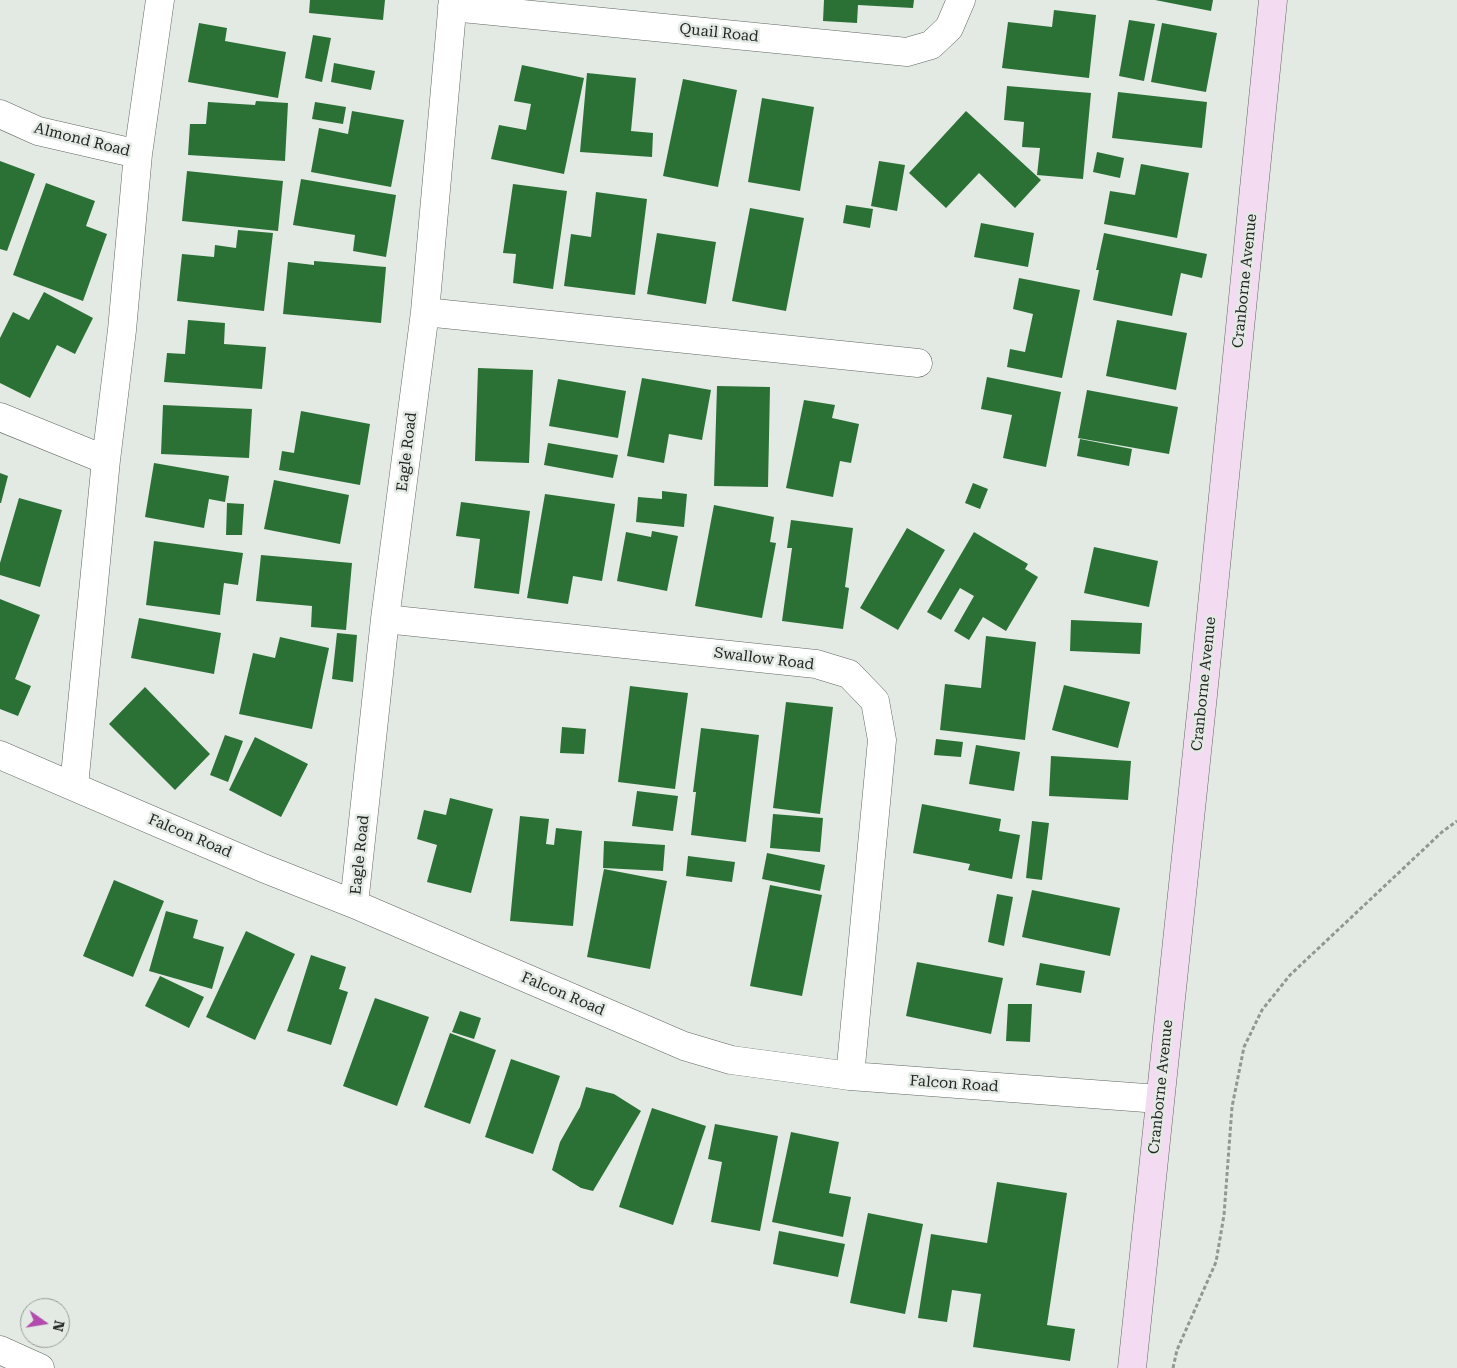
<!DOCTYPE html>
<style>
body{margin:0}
#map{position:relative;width:1457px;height:1368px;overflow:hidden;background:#e3eae4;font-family:"Roboto Serif",serif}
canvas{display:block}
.north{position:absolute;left:20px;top:1298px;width:50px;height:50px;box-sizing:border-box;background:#e3eae4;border:1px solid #979c97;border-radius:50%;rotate:103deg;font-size:14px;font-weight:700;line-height:20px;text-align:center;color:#242624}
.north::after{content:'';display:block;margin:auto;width:18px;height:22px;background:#b34bae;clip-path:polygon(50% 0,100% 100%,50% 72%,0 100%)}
</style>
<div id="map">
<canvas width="1457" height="1368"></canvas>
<div class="north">N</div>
</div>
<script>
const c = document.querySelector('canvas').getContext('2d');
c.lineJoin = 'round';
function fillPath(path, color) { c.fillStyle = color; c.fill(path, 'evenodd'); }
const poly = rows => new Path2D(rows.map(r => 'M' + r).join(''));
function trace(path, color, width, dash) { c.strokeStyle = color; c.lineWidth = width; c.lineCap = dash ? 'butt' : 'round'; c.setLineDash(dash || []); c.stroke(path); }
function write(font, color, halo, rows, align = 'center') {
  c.font = font + ' "Roboto Serif",serif'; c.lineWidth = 5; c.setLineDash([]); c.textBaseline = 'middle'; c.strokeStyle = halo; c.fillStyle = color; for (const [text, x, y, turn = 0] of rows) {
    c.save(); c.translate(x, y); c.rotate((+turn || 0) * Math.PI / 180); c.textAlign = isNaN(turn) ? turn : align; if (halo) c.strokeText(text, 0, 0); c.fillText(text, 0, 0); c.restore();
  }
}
const building = poly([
 [310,0,385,0,383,20,309,13],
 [824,0,914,0,913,8,858,5,857,23,823,21],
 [1155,0,1213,0,1211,11],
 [1054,10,1096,15,1089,78,1002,68,1008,22,1052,27],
 [1129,20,1155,24,1144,81,1119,76],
 [199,23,227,28,225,41,286,52,278,98,188,82],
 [1162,23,1217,33,1206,92,1151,82],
 [313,35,331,38,322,82,305,78],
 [334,63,375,71,371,90,331,82],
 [522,65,584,78,564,174,491,159,499,125,526,130,531,104,514,101],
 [587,73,636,78,631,131,653,133,652,157,580,152],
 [683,79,737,90,718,187,663,176],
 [1007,86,1091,93,1083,179,1037,175,1040,148,1022,147,1024,122,1004,120],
 [1118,92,1207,102,1202,148,1112,138],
 [762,98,814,107,800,191,748,182],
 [256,101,288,103,285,161,188,155,190,124,206,124,208,102,255,105],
 [315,102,346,107,343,124,312,119],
 [352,111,404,120,391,187,311,172,319,128,348,134],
 [966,111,1041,180,1015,208,979,173,946,208,909,173],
 [1097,152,1124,158,1120,178,1093,172],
 [0,161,35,174,7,251,0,249],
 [879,161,905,165,897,211,871,206],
 [1141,164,1189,173,1177,238,1104,224,1110,191,1135,195],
 [187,171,283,181,278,231,182,221],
 [301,179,396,195,386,257,353,251,355,235,293,225],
 [46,183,95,201,86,226,107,234,83,301,13,275],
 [513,184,567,191,553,289,513,283,516,254,503,253],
 [596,192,647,199,635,295,564,286,571,234,591,237],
 [846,205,873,209,870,228,843,223],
 [750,208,804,218,786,311,732,301],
 [981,223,1034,233,1028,267,974,257],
 [238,230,273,233,264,311,177,301,182,254,214,257,215,245,236,248],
 [657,233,716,242,706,304,647,294],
 [1104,233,1207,254,1202,278,1181,273,1172,316,1093,300,1099,270,1096,270],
 [314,261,386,267,381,323,283,314,288,262,314,265],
 [1019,278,1080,290,1062,378,1007,367,1010,349,1025,352,1033,314,1013,309],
 [44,292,93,318,75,354,57,345,30,398,0,383,0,338,13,312,29,320],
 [188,320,225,323,224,344,266,347,262,389,164,382,167,353,185,354],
 [1117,320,1187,333,1176,390,1106,376],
 [478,368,533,370,529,463,475,461],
 [987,377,1061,392,1046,467,1003,458,1012,415,981,409],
 [642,378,711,390,702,440,669,434,664,463,627,456],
 [558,379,626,391,618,438,549,426],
 [717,386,770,387,768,487,714,486],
 [1087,390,1178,407,1169,454,1078,438],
 [804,400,835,405,832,418,859,424,851,463,840,461,833,497,786,488],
 [163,405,252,409,249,458,161,454],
 [301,411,370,424,360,485,279,470,282,451,294,453],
 [1080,439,1132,449,1129,466,1077,456],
 [548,443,618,455,613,478,544,465],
 [154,463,229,476,225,502,209,499,204,528,145,517],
 [0,473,8,476,1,503,0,503],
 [274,480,349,495,340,544,264,529],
 [973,483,988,489,980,509,965,503],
 [662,491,687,494,684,527,636,522,638,497,662,499],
 [545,494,615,504,602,581,573,576,568,604,527,598],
 [19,498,62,510,40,587,0,575,0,563],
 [461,502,530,511,519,594,474,588,480,539,456,536],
 [227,503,244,504,242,535,226,535],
 [714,505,774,517,770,542,776,543,762,618,695,606],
 [791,520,853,528,845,587,849,588,843,629,782,621,792,548,787,548],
 [907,528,945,550,898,630,860,608],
 [652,531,678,536,667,591,617,581,626,532,651,537],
 [974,532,1028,564,1025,569,1038,577,1006,631,983,617,969,640,954,631,974,596,960,588,941,620,927,612],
 [154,541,243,553,238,585,224,583,220,615,146,605],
 [1094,547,1158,561,1149,607,1084,593],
 [261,555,352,563,346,630,311,627,312,606,256,601],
 [0,599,40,615,15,679,31,686,18,716,0,709],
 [139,618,221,633,214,674,131,658],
 [1071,620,1142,623,1140,654,1070,651],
 [337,633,357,635,353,682,332,679],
 [986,636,1036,642,1025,740,940,730,945,684,981,688],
 [280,637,329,648,312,729,239,714,253,653,275,658],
 [1064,685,1130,702,1118,748,1052,730],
 [630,686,688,693,675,789,618,782],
 [145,687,210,754,175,790,109,724],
 [786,702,833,707,820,814,773,808],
 [562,727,586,729,584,754,560,753],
 [701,728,759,735,746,842,691,835,696,792,693,792],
 [225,735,243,741,228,782,210,775],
 [255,737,308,764,281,817,229,790],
 [936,739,963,742,961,757,934,755],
 [976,745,1020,752,1014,791,969,784],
 [1051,756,1131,761,1128,800,1049,796],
 [637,791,678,796,673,831,632,826],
 [450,798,493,809,471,893,427,882,437,845,417,839,424,810,446,815],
 [922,804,1001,819,999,831,1020,835,1012,879,968,870,970,864,913,853],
 [773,814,823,818,820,852,770,848],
 [520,816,549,819,546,844,554,845,556,828,582,831,573,926,510,921],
 [1032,821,1049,823,1042,880,1026,878],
 [604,841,665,845,663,871,603,868],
 [767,853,825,865,820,891,762,879],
 [688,856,735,862,732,882,686,876],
 [604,869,667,881,650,969,587,957],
 [114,880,164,901,133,977,83,956],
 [770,885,822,895,802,996,750,986],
 [1032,890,1120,908,1110,956,1022,937],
 [997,894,1013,897,1004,946,988,942],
 [166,911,198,920,193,938,224,947,212,989,149,971],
 [246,931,295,954,255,1040,206,1017],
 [311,955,346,967,339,989,348,992,331,1045,287,1031],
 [917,962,1003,978,991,1034,906,1016],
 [1040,963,1085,971,1081,993,1036,985],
 [160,976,204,997,189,1028,145,1006],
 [375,998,429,1017,397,1106,343,1086],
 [1008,1004,1032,1004,1030,1042,1006,1041],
 [460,1011,481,1018,474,1039,452,1032],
 [450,1033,496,1050,470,1124,424,1107],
 [511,1059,560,1076,533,1154,485,1137],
 [586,1087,614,1094,641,1111,593,1191,581,1188,552,1170,560,1142,580,1107],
 [652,1108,706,1126,673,1225,619,1207],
 [715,1124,778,1136,760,1231,711,1222,722,1162,708,1159],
 [791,1132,839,1142,829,1193,851,1197,843,1237,772,1222],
 [997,1182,1067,1193,1047,1325,1075,1329,1070,1361,973,1347,981,1294,952,1290,947,1322,918,1318,931,1234,987,1243],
 [868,1213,923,1224,905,1314,850,1303],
 [779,1231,845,1244,838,1277,773,1264]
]);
const path = poly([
 [1173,1368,1177,1350,1216,1262,1224,1215,1232,1107,1244,1047,1262,1010,1290,975,1442,832,1457,821]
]);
const street = poly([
 [452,7,907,52,931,45,949,28,961,0],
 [0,114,38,131,138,154],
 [425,312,918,363],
 [0,417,106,460],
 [385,619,816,664,849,674,875,701,882,740,850,1076],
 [0,755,263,868,354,904,684,1046,731,1060,850,1076,1159,1099],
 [74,786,106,460,122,330,138,154,160,0],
 [354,904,385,619,425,312,453,0],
 [0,1350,40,1368]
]);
const secondary = poly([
 [1132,1368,1203,695,1273,0]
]);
const streetNames = [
 ["Quail Road",719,33,6],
 ["Almond Road",82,140,14],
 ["Cranborne Avenue",1245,281,-84],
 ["Eagle Road",407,452,-83],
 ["Swallow Road",764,659,7],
 ["Cranborne Avenue",1204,684,-84],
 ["Falcon Road",190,836,23],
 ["Eagle Road",360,855,-84],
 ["Falcon Road",563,994,23],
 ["Falcon Road",954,1084,4],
 ["Cranborne Avenue",1161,1087,-84]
];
fillPath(building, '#2b7136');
trace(street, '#616661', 29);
trace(secondary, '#616661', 29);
trace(path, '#929793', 3, [4, 2.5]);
trace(street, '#fff', 28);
trace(secondary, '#f3dcf1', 28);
write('15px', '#242624', '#e3eae4', streetNames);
</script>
